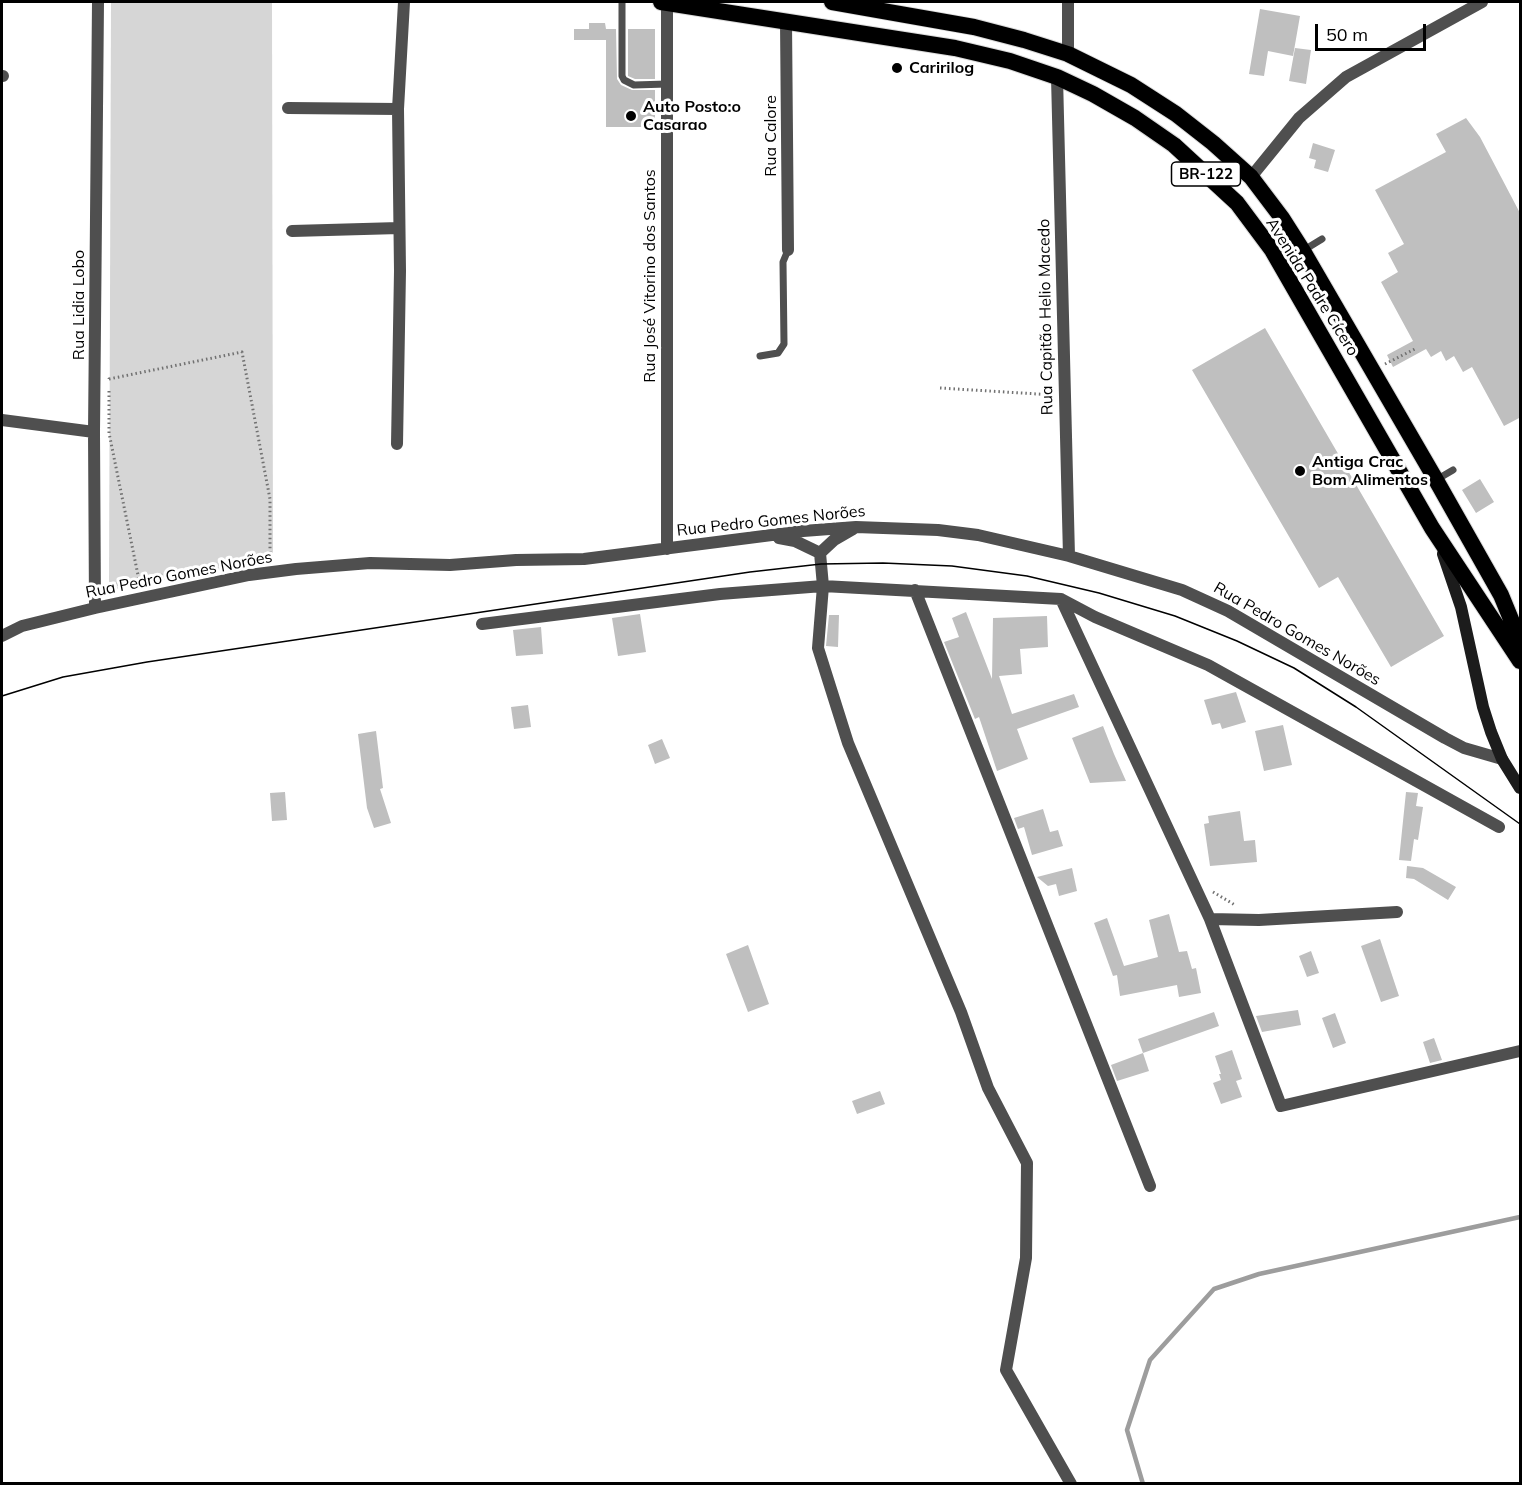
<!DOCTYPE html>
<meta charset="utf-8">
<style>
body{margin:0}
#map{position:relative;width:1522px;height:1485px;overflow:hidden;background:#fff;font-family:Mulish,sans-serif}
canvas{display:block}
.frame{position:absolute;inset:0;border:3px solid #000;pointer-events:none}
.scale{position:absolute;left:1315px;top:24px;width:111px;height:27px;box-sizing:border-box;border:3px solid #000;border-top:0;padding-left:8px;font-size:18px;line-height:21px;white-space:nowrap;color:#000;-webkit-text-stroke:4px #fff;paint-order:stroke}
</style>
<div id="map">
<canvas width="1522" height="1485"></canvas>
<div class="frame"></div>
<div class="scale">50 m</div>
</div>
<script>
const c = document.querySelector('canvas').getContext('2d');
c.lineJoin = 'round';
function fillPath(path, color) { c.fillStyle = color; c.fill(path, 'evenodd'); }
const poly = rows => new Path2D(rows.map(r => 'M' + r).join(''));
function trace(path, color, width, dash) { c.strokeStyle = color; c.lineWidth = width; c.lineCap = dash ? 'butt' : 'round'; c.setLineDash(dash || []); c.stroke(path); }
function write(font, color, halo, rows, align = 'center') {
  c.font = font + ' Mulish,sans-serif'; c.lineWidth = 6; c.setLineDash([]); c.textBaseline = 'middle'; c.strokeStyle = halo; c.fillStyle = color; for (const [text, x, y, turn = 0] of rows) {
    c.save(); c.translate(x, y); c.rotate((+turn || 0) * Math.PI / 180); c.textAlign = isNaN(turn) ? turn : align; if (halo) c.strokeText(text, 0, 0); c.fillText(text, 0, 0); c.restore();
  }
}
const green = poly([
 [111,2,272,2,273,559,116,589,109,583]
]);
const stream = poly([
 [1143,1484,1127,1430,1150,1360,1214,1289,1259,1274,1520,1217]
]);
const building = poly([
 [1260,9,1300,16,1293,56,1268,51,1264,76,1249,74],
 [589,23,605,23,606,29,616,29,617,79,621,85,632,90,655,90,655,127,606,127,606,40,574,40,574,29,589,29],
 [628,29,655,29,655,79,635,79,628,76],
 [1295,48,1311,50,1306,84,1289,81],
 [1466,118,1480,137,1521,215,1521,417,1504,426,1472,367,1463,372,1454,356,1446,361,1441,351,1431,357,1426,349,1393,367,1387,355,1413,341,1381,282,1398,272,1388,253,1404,244,1375,190,1446,152,1436,134],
 [1313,143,1335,150,1328,172,1314,168,1316,160,1309,158],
 [1265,328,1444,636,1391,667,1338,577,1319,588,1192,370],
 [1480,479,1494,502,1476,513,1462,490],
 [966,612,992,679,993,618,1047,616,1048,647,1020,649,1022,674,999,676,1012,714,1074,694,1079,707,1017,729,1028,759,997,771,979,717,975,719,944,642,959,637,952,618],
 [640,614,646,652,618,656,612,618],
 [829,615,839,615,838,647,826,646],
 [541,627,543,654,516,656,513,630],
 [1236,692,1246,722,1222,729,1220,723,1212,725,1204,700],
 [528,705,531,727,514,729,511,707],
 [1283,725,1292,765,1264,771,1255,731],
 [1103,726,1114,754,1126,781,1090,783,1072,738],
 [376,731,383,788,380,789,391,823,374,828,367,808,358,734],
 [662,739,670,758,655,764,648,745],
 [285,792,287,820,272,821,270,793],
 [1406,792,1418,793,1416,806,1423,807,1418,840,1414,839,1411,861,1399,860],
 [1043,809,1050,832,1058,830,1063,846,1032,855,1024,827,1018,829,1014,818],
 [1240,811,1244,841,1255,840,1257,862,1210,866,1204,824,1209,823,1208,816],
 [1407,866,1423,868,1456,887,1448,900,1414,879,1406,878],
 [1072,868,1077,891,1059,896,1056,884,1048,886,1037,877],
 [1169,914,1179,952,1187,951,1192,969,1196,968,1201,993,1179,997,1177,985,1120,996,1117,975,1113,976,1094,923,1107,918,1124,966,1158,957,1149,920],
 [1380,939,1399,996,1381,1002,1361,946],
 [748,945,769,1004,748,1012,726,954],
 [1311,951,1319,973,1307,977,1299,956],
 [1298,1010,1301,1025,1262,1032,1256,1016],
 [1214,1012,1219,1026,1143,1053,1138,1039],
 [1335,1013,1346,1043,1333,1048,1322,1018],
 [1434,1038,1442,1060,1430,1063,1423,1042],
 [1232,1050,1242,1079,1236,1081,1242,1097,1221,1104,1213,1083,1221,1080,1219,1074,1221,1074,1215,1056],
 [1143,1053,1149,1071,1117,1081,1111,1065],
 [880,1091,885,1104,857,1114,852,1101]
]);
const path = poly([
 [1385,364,1417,348],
 [940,388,1054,395],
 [109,391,109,433,139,580],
 [108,586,270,554,270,499,242,352,109,379,109,381],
 [1213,892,1235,905]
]);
const service = poly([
 [622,2,622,76,624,80,634,85,667,84],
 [1304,250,1322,239],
 [760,356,778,353,784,344,783,262,788,250],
 [1436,480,1453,470]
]);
const minor = poly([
 [1068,2,1068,54],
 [786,21,788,250],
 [2,76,3,76],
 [1057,77,1069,556],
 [288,108,398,109],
 [1251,177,1299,118,1346,77,1482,2],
 [292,231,399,228],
 [2,420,94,432],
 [397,444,400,271,398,109,404,2],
 [853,529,834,540,820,553,823,586,818,648,848,743,961,1012,988,1088,1027,1163,1026,1258,1006,1370,1071,1484],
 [779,538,795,541,820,553],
 [667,549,667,2],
 [915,590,1150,1186],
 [1061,599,1210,919,1281,1106,1520,1051],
 [95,608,94,432,98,2],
 [482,624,720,594,823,586,1061,599,1095,617,1208,665,1499,827],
 [2,636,22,626,95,608,249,575,296,569,370,563,450,565,516,560,584,559,803,531,856,527,938,530,978,535,1069,556,1182,590,1228,611,1445,738,1464,748,1502,759],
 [1210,919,1259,920,1397,912]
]);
const secondary = poly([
 [1443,554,1461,607,1483,707,1491,732,1502,759,1520,788]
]);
const trunk = poly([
 [661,2,955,48,1010,61,1057,77,1093,94,1135,118,1174,145,1237,203,1272,250,1432,528,1520,661],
 [832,2,974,27,1024,40,1068,54,1131,85,1176,114,1213,143,1251,177,1282,218,1303,251,1436,480,1501,595,1520,641]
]);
const tram = poly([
 [2,696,63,677,147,662,750,572,821,564,883,563,952,566,1027,576,1099,593,1175,616,1237,641,1294,668,1356,707,1520,824]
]);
const markers = [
 [897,68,6,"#000"],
 [631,116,6,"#000"],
 [1300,471,6,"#000"]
];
const shields = [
 [1206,174,69]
];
const shieldNames = [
 ["BR-122",1206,174]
];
const poiNames = [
 ["Caririlog",909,68],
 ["Auto Posto:o",643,107],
 ["Casarao",643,125],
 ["Antiga Crac",1312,462],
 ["Bom Alimentos",1312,480]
];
const streetNames = [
 ["Rua Calore",771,136,-90],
 ["Rua José Vitorino dos Santos",650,276,-90],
 ["Avenida Padre Cícero",1312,287,58],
 ["Rua Lidia Lobo",79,305,-90],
 ["Rua Capitão Helio Macedo",1046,317,-91],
 ["Rua Pedro Gomes Norões",771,521,-6],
 ["Rua Pedro Gomes Norões",179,575,-11],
 ["Rua Pedro Gomes Norões",1297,634,30]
];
fillPath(green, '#d6d6d6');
trace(stream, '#9d9d9d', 4.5);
fillPath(building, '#bfbfbf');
trace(trunk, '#dbdbdb', 18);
trace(path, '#717171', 3, [1.5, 3]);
trace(service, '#4f4f4f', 7);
trace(minor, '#4f4f4f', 12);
trace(secondary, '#1c1c1c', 12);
trace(trunk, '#000', 16);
trace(tram, '#000', 1.5);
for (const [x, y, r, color] of markers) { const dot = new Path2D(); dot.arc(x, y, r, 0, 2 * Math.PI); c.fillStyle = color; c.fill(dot); trace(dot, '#fff', 2); }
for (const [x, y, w] of shields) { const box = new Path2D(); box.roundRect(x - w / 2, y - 12, w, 24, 4.5); c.fillStyle = '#fff'; c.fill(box); trace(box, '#000', 1.5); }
write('bold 15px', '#000', null, shieldNames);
write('bold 16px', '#000', '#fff', poiNames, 'left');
write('16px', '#000', '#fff', streetNames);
</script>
